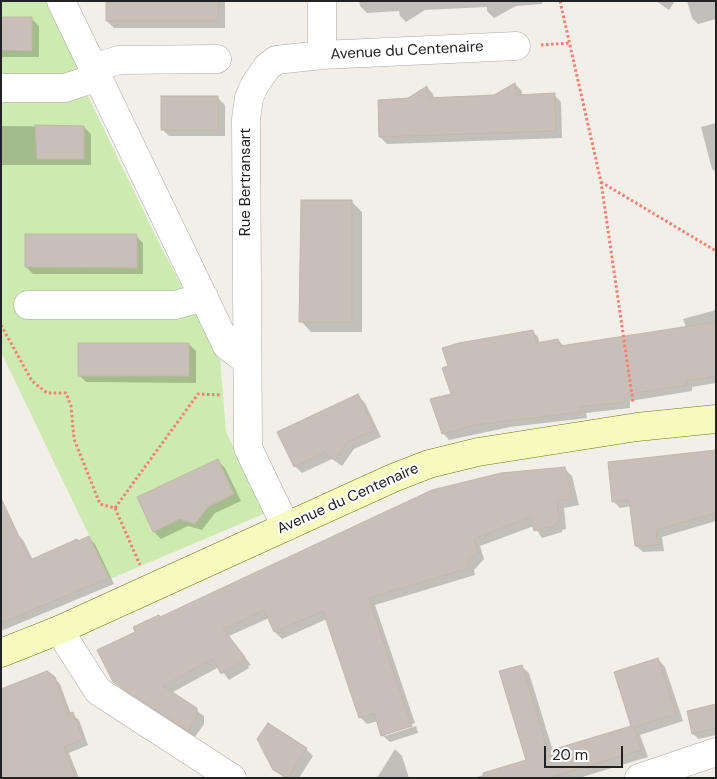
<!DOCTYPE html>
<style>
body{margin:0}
#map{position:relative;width:717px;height:779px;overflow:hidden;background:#f2efe9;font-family:"DM Sans",sans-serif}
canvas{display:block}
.frame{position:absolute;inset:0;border:2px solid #222;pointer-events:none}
.scale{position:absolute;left:544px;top:746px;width:79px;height:22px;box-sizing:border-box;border:2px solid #222;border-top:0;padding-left:6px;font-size:15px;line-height:18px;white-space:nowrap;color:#222;-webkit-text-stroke:4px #fff;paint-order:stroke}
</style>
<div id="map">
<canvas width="717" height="779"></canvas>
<div class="frame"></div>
<div class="scale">20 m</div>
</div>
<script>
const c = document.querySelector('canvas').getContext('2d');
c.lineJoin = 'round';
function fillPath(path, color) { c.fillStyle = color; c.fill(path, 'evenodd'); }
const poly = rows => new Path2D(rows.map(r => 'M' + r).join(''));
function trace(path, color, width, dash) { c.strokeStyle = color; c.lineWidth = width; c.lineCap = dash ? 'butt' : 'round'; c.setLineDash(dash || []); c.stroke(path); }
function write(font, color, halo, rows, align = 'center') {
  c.font = font + ' "DM Sans",sans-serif'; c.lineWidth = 4; c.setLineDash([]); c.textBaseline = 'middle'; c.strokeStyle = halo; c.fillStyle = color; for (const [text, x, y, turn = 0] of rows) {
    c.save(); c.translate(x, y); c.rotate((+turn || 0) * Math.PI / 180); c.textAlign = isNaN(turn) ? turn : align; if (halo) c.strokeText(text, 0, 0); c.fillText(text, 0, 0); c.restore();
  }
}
const grass = poly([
 [1,1,55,1,86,92,159,243,220,358,226,432,266,513,110,579,1,352]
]);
const shadow = poly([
 [107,1,225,1,225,28,114,28,107,21],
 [359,1,542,1,542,4,516,6,494,18,487,11,487,7,425,10,406,22,400,16,399,11,367,13,360,6],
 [656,1,675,1,669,10],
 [687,1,716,1,716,19,698,24,692,18],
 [1,19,32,19,39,26,39,57,1,57],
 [515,84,522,91,522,96,554,95,561,102,562,138,387,144,380,137,408,100,427,87,433,94,434,99,494,97],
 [218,98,225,105,225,136,169,136,162,129],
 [716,123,716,172,712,169,701,127],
 [1,126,84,127,91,134,91,165,1,165],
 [352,202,362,212,362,332,311,332,301,321],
 [136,236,143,243,143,274,33,274,26,267],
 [716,310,716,383,692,387,692,391,630,401,630,408,586,413,587,418,510,427,449,440,443,433,452,395,532,331,538,337,540,344,558,340,565,347,686,327,683,319],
 [189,344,196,351,196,383,86,382,79,375],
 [358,396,365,403,381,437,354,449,342,466,332,459,302,473,295,466],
 [716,451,716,521,662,537,664,551,643,552,636,546,631,506,620,508,613,501],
 [218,461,225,468,241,501,215,513,202,530,188,526,161,539,154,532,138,498],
 [565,469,572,476,579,505,564,508,566,529,562,530,562,532,542,538,534,526,480,546,484,559,474,570,475,575,375,605,415,723,385,733,385,736,416,726,418,733,390,742,382,735,378,721,367,724,360,717,327,619,282,639,275,632,269,618,229,636,251,665,248,666,249,668,229,680,219,667,171,693,204,716,204,724,195,737,122,689,114,682,137,633,161,618],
 [17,534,23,540,33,560,89,538,95,544,114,584,1,631,1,540],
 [658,659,665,667,683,721,640,735,648,757,579,778,474,778,528,760,521,666,529,673,553,751,633,727],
 [54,678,60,684,71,714,79,720,88,745,69,753,79,778,18,778],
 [716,705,716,735,699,739,693,734],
 [268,725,306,749,313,756,299,778,284,778,274,769],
 [395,749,402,756,409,778,377,778]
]);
const building = poly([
 [106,1,218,1,218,21,106,21,106,1],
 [1,17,32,17,32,51,1,50,1,17],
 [515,83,516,95,555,93,556,131,379,137,378,100,408,98,427,86,428,98,494,95,515,83],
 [161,96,218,96,218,130,161,130,161,96],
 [35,125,84,126,84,159,37,159,35,125],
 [301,200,352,200,352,322,299,322,301,200],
 [25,234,137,234,137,268,25,267,25,234],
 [716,322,716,376,686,381,687,385,624,395,625,402,580,407,581,412,476,425,442,434,430,399,451,394,442,368,448,366,442,348,459,343,533,330,536,343,558,339,560,346,716,322],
 [78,343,189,343,189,376,78,376,78,343],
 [358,394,375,430,347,442,335,460,324,453,294,467,277,432,358,394],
 [716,450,716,513,656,530,658,545,635,546,629,500,612,502,608,462,716,450],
 [218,459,234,494,208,507,195,524,180,519,153,532,137,497,218,459],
 [565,467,572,498,557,501,559,522,555,523,556,525,534,531,530,517,474,539,478,552,467,562,469,568,369,598,412,726,381,736,374,713,359,718,323,611,274,632,264,610,223,629,245,657,242,659,243,661,221,674,213,659,163,686,197,708,197,716,188,731,113,682,97,650,135,632,133,627,159,615,160,617,432,490,501,473,565,467],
 [1,498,30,560,77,539,78,541,89,536,109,578,1,623,1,498],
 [658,658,676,714,634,727,641,750,548,778,484,778,483,773,526,760,499,671,522,665,548,751,631,726,614,672,658,658],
 [47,671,55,677,68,714,73,712,83,739,64,747,76,778,1,778,1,689,47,671],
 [716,704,716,728,692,734,687,711,716,704],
 [268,723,307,748,288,778,273,770,257,739,268,723]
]);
const path = poly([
 [560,1,601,182,633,402],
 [541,45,569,43],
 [601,182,716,251],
 [1,325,32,381,47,393,66,393,71,406,74,439,100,504,115,508,140,565],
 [115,508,198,394,221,395]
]);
const street = poly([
 [61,1,227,346,246,360],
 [322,1,322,55,516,46],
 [93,68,119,60,217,59],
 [1,88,65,88,98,77],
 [28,305,175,305,204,297],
 [286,527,248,448,246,119,249,98,254,86,267,67,276,60,322,55],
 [59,630,98,691,232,778],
 [639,778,716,752]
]);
const secondary = poly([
 [1,653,59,630,393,478,429,464,478,452,637,427,716,419]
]);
const streetNames = [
 ["Avenue du Centenaire",407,51,-3],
 ["Rue Bertransart",246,182,-90],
 ["Avenue du Centenaire",348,499,-24]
];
fillPath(grass, '#cdebb0');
fillPath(shadow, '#0003');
fillPath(building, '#c7bfb8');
trace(building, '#c4b6ab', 1);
trace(street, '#a9a9a9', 29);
trace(secondary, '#707d05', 29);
trace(path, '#fa8072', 3, [2.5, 2.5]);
trace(street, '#fff', 28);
trace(secondary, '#f7fabf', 28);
write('15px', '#222', '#fff', streetNames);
</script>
